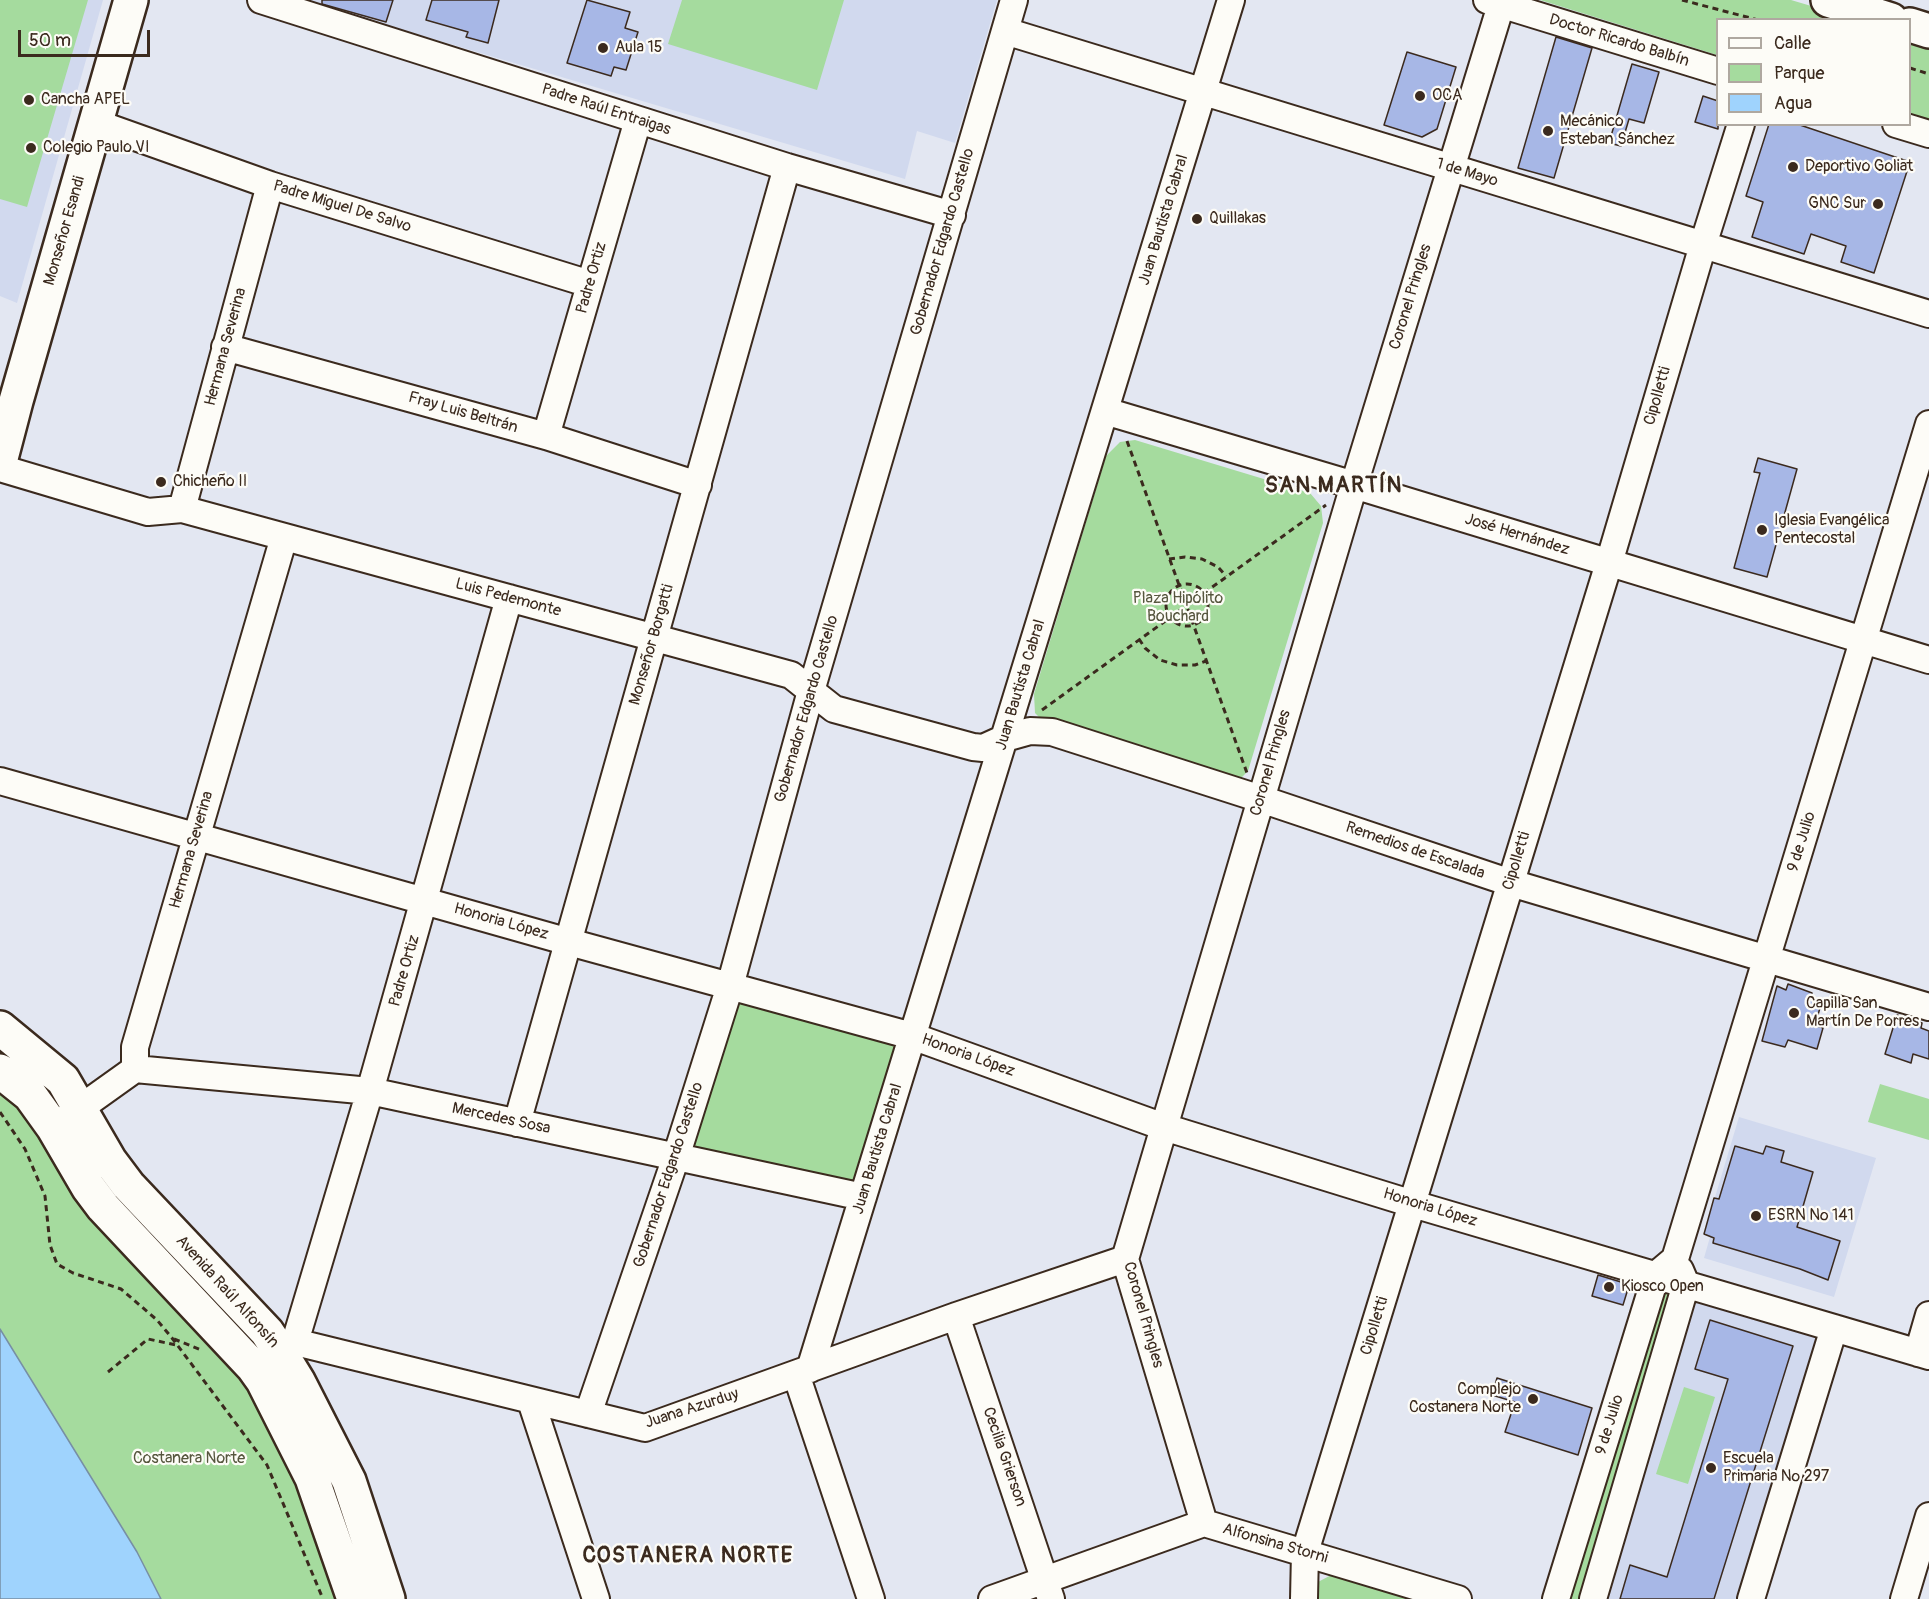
<!DOCTYPE html>
<meta charset="utf-8">
<style>
body{margin:0}
#map{position:relative;width:1929px;height:1599px;overflow:hidden;background:#e3e7f2;font-family:Pangolin,sans-serif}
canvas{display:block}
.legend{position:absolute;left:1716px;top:18px;width:195px;height:108px;box-sizing:border-box;background:#fdfcf7;border:2px solid #afa8a0;margin:0;padding:8px 10px;list-style:none;font-size:18px;color:#3b2a1e}
.legend li{display:flex;align-items:center;gap:12px;height:30px}
.legend b{width:30px;border:2px solid #afa8a0}
.scale{position:absolute;left:18px;top:30px;width:132px;height:27px;box-sizing:border-box;border:3px solid #3b2a1e;border-top:0;padding-left:8px;font-size:18px;line-height:21px;white-space:nowrap;color:#3b2a1e;-webkit-text-stroke:4px #fdfcf7;paint-order:stroke}
</style>
<div id="map">
<canvas width="1929" height="1599"></canvas>
<ul class="legend">
<li><b style="height:8px;background:#fdfcf7"></b>Calle</li>
<li><b style="height:16px;background:#a5db9e"></b>Parque</li>
<li><b style="height:16px;background:#9fd3fd"></b>Agua</li>
</ul>
<div class="scale">50 m</div>
</div>
<script>
const c = document.querySelector('canvas').getContext('2d');
c.lineJoin = 'round';
function fillPath(path, color) { c.fillStyle = color; c.fill(path, 'evenodd'); }
const poly = rows => new Path2D(rows.map(r => 'M' + r).join(''));
function trace(path, color, width, dash) { c.strokeStyle = color; c.lineWidth = width; c.lineCap = dash ? 'butt' : 'round'; c.setLineDash(dash || []); c.stroke(path); }
function write(font, color, halo, rows, align = 'center') {
  c.font = font + ' Pangolin,sans-serif'; c.lineWidth = 4.5; c.setLineDash([]); c.textBaseline = 'middle'; c.strokeStyle = halo; c.fillStyle = color; for (const [text, x, y, turn = 0] of rows) {
    c.save(); c.translate(x, y); c.rotate((+turn || 0) * Math.PI / 180); c.textAlign = isNaN(turn) ? turn : align; if (halo) c.strokeText(text, 0, 0); c.fillText(text, 0, 0); c.restore();
  }
}
const built = poly([
 [0,0,103,0,17,303,0,296],
 [302,0,997,0,955,143,917,131,905,179],
 [1739,1117,1876,1158,1834,1297,1704,1258,1710,1237,1704,1234],
 [1694,1299,1817,1337,1738,1599,1604,1599]
]);
const green = poly([
 [0,0,88,0,27,207,0,199],
 [682,0,844,0,817,90,668,44],
 [1540,0,1791,0,1855,19,1718,20,1717,55],
 [1910,36,1929,42,1929,120,1910,114],
 [1135,440,1310,493,1321,506,1323,523,1248,771,1239,780,1050,728,1035,713,1034,694,1106,456,1120,442],
 [739,1001,898,1047,857,1185,691,1149],
 [0,1084,230,1358,271,1413,344,1599,161,1599,137,1552,0,1329],
 [1880,1084,1929,1099,1929,1140,1868,1122],
 [1667,1291,1672,1298,1586,1599,1562,1599,1658,1293],
 [1684,1387,1715,1397,1688,1484,1656,1474],
 [1335,1573,1424,1599,1318,1599,1318,1582]
]);
const water = poly([
 [0,1329,137,1552,161,1599,0,1599,0,1329]
]);
const building = poly([
 [322,0,393,0,386,22,322,4,322,0],
 [432,0,499,0,488,43,466,37,468,32,426,20,432,0],
 [587,0,630,12,625,28,638,32,626,70,614,67,611,76,567,63,587,0],
 [1556,37,1592,48,1554,178,1518,168,1556,37],
 [1407,52,1456,67,1437,129,1422,137,1384,125,1407,52],
 [1632,64,1659,72,1644,123,1629,119,1621,146,1609,143,1632,64],
 [1703,96,1718,101,1718,129,1695,122,1703,96],
 [1769,124,1797,124,1910,162,1874,273,1841,262,1846,246,1811,234,1804,254,1752,237,1763,202,1746,196,1769,124],
 [1758,458,1797,469,1767,577,1734,568,1760,473,1754,472,1758,458],
 [1788,984,1812,993,1811,997,1822,1001,1815,1025,1823,1028,1817,1049,1788,1040,1785,1047,1762,1041,1777,986,1786,990,1788,984],
 [1897,1015,1922,1023,1921,1028,1929,1031,1929,1059,1913,1054,1911,1063,1885,1054,1897,1015],
 [1735,1146,1763,1154,1766,1146,1784,1151,1781,1162,1813,1172,1797,1227,1840,1241,1828,1280,1800,1269,1713,1243,1714,1238,1704,1234,1714,1198,1719,1199,1735,1146],
 [1598,1275,1621,1282,1627,1292,1623,1305,1592,1296,1598,1275],
 [1710,1320,1793,1346,1714,1599,1620,1599,1630,1565,1667,1577,1728,1379,1695,1369,1710,1320],
 [1497,1378,1592,1408,1578,1455,1505,1432,1515,1402,1492,1395,1497,1378]
]);
const path = poly([
 [1682,0,1758,20],
 [1910,68,1929,74],
 [1127,441,1247,773],
 [1169,559,1185,557,1202,559,1218,567,1226,576],
 '1166 605a21 21 0 1 1 42 0a21 21 0 1 1-42 0Z',
 [1139,639,1145,648,1160,660,1177,665,1195,665,1206,661],
 [1042,710,1326,505],
 [0,1112,25,1149,45,1196,50,1245,57,1264,73,1273,121,1289,157,1320,172,1338,267,1465,323,1599],
 [174,1339,201,1350],
 [108,1372,148,1339,176,1345]
]);
const minor = poly([
 [261,0,787,167,952,215],
 [1487,0,1718,71],
 [1005,31,1929,314],
 [96,123,270,185,590,284],
 [1896,124,1929,134],
 [225,347,546,436,698,485],
 [1105,411,1354,485,1929,660],
 [546,436,638,120],
 [0,468,148,512,182,509,791,675,834,709,973,747,983,748,1005,738,1030,731,1052,732,1261,799,1511,883,1929,1007],
 [182,509,270,185],
 [0,781,569,942,912,1036,1164,1127,1413,1204,1929,1356],
 [135,1069,370,1091,863,1197],
 [65,1119,135,1069,135,1047,284,537],
 [517,1123,787,167],
 [956,1316,1051,1599],
 [295,1342,370,1091,509,598],
 [1918,1353,1929,1315],
 [263,1360,295,1342,645,1428,956,1316,1125,1259],
 [810,1369,1231,0],
 [796,1374,871,1599],
 [531,1401,596,1599],
 [588,1414,676,1157,730,986,811,691,1014,0],
 [1204,1523,1125,1259,1354,485,1501,5],
 [992,1599,1204,1523,1458,1599],
 [1304,1599,1305,1552,1609,563,1703,245,1741,124],
 [1556,1599,1656,1275,1675,1259,1929,424],
 [1593,1599,1686,1284,1680,1270],
 [1751,1599,1834,1328],
 [1904,1599,1929,1516]
]);
const major = poly([
 [0,462,16,401,131,0],
 [0,1028,63,1080,110,1161,128,1185,267,1332,279,1350,298,1381,349,1481,388,1599],
 [0,1071,30,1095,53,1127,88,1187,103,1207,253,1367,263,1381,312,1478,354,1599]
]);
const highway = poly([
 [1828,0,1891,20],
 [1910,25,1929,31]
]);
const markers = [
 [603,48,6,"#3b2a1e"],
 [1420,96,6,"#3b2a1e"],
 [29,100,6,"#3b2a1e"],
 [1548,131,6,"#3b2a1e"],
 [31,148,6,"#3b2a1e"],
 [1793,167,6,"#3b2a1e"],
 [1878,204,6,"#3b2a1e"],
 [1197,219,6,"#3b2a1e"],
 [161,482,6,"#3b2a1e"],
 [1762,530,6,"#3b2a1e"],
 [1794,1013,6,"#3b2a1e"],
 [1756,1216,6,"#3b2a1e"],
 [1609,1287,6,"#3b2a1e"],
 [1533,1399,6,"#3b2a1e"],
 [1711,1468,6,"#3b2a1e"]
];
const streetNames = [
 ["Doctor Ricardo Balbín",1619,41,17],
 ["Padre Raúl Entraigas",606,110,18],
 ["1 de Mayo",1467,173,17],
 ["Padre Miguel De Salvo",342,207,17],
 ["Juan Bautista Cabral",1164,220,-73],
 ["Monseñor Esandi",65,231,-74],
 ["Gobernador Edgardo Castello",943,242,-74],
 ["Padre Ortiz",592,278,-74],
 ["Coronel Pringles",1411,297,-73],
 ["Hermana Severina",226,347,-75],
 ["Cipolletti",1658,396,-74],
 ["Fray Luis Beltrán",463,413,16],
 ["José Hernández",1517,535,17],
 ["Luis Pedemonte",508,598,15],
 ["Monseñor Borgatti",652,645,-74],
 ["Juan Bautista Cabral",1021,685,-73],
 ["Gobernador Edgardo Castello",807,709,-74],
 ["Coronel Pringles",1271,763,-74],
 ["9 de Julio",1802,842,-73],
 ["Hermana Severina",192,850,-74],
 ["Remedios de Escalada",1415,851,19],
 ["Cipolletti",1517,861,-73],
 ["Honoria López",501,922,16],
 ["Padre Ortiz",405,971,-74],
 ["Honoria López",968,1056,20],
 ["Mercedes Sosa",501,1119,12],
 ["Juan Bautista Cabral",878,1149,-73],
 ["Gobernador Edgardo Castello",669,1175,-72],
 ["Honoria López",1430,1208,17],
 ["Avenida Raúl Alfonsín",227,1292,48],
 ["Coronel Pringles",1143,1315,74],
 ["Cipolletti",1375,1326,-73],
 ["Juana Azurduy",692,1409,-18],
 ["9 de Julio",1610,1425,-73],
 ["Cecilia Grierson",1004,1457,71],
 ["Alfonsina Storni",1275,1544,16]
];
const poiNames = [
 ["Aula 15",615,48],
 ["OCA",1432,96],
 ["Cancha APEL",41,100],
 ["Mecánico",1560,122],
 ["Esteban Sánchez",1560,140],
 ["Colegio Paulo VI",43,148],
 ["Deportivo Goliat",1805,167],
 ["GNC Sur",1866,204,"right"],
 ["Quillakas",1209,219],
 ["Chicheño II",173,482],
 ["Iglesia Evangélica",1774,521],
 ["Pentecostal",1774,539],
 ["Capilla San",1806,1004],
 ["Martín De Porres",1806,1022],
 ["ESRN Nº 141",1768,1216],
 ["Kiosco Open",1621,1287],
 ["Complejo",1521,1390,"right"],
 ["Costanera Norte",1521,1408,"right"],
 ["Escuela",1723,1459],
 ["Primaria Nº 297",1723,1477]
];
const parkNames = [
 ["Plaza Hipólito",1178,599],
 ["Bouchard",1178,617],
 ["Costanera Norte",189,1459]
];
const districtNames = [
 ["SAN MARTÍN",1334,486],
 ["COSTANERA NORTE",688,1556]
];
fillPath(built, '#d1d9ee');
fillPath(green, '#a5db9e');
fillPath(water, '#9fd3fd');
trace(water, '#778fa4', 1.5);
fillPath(building, '#a7b7e6');
trace(building, '#3b2a1e', 1.5);
trace(minor, '#3b2a1e', 30);
trace(major, '#3b2a1e', 38);
trace(highway, '#3b2a1e', 38);
trace(path, '#3b2a1e', 3, [6, 4.5]);
trace(minor, '#fdfcf7', 26);
trace(major, '#fdfcf7', 33);
trace(highway, '#fdfcf7', 33);
for (const [x, y, r, color] of markers) { const dot = new Path2D(); dot.arc(x, y, r, 0, 2 * Math.PI); c.fillStyle = color; c.fill(dot); trace(dot, '#fdfcf7', 2); }
write('16px', '#3b2a1e', '#fdfcf7', streetNames);
write('16px', '#3b2a1e', '#fdfcf7', poiNames, 'left');
write('16px', '#56563e', '#fdfcf7', parkNames);
c.letterSpacing = '1.5px';
write('bold 22px', '#3b2a1e', '#fdfcf7', districtNames);
c.letterSpacing = '0px';
</script>
